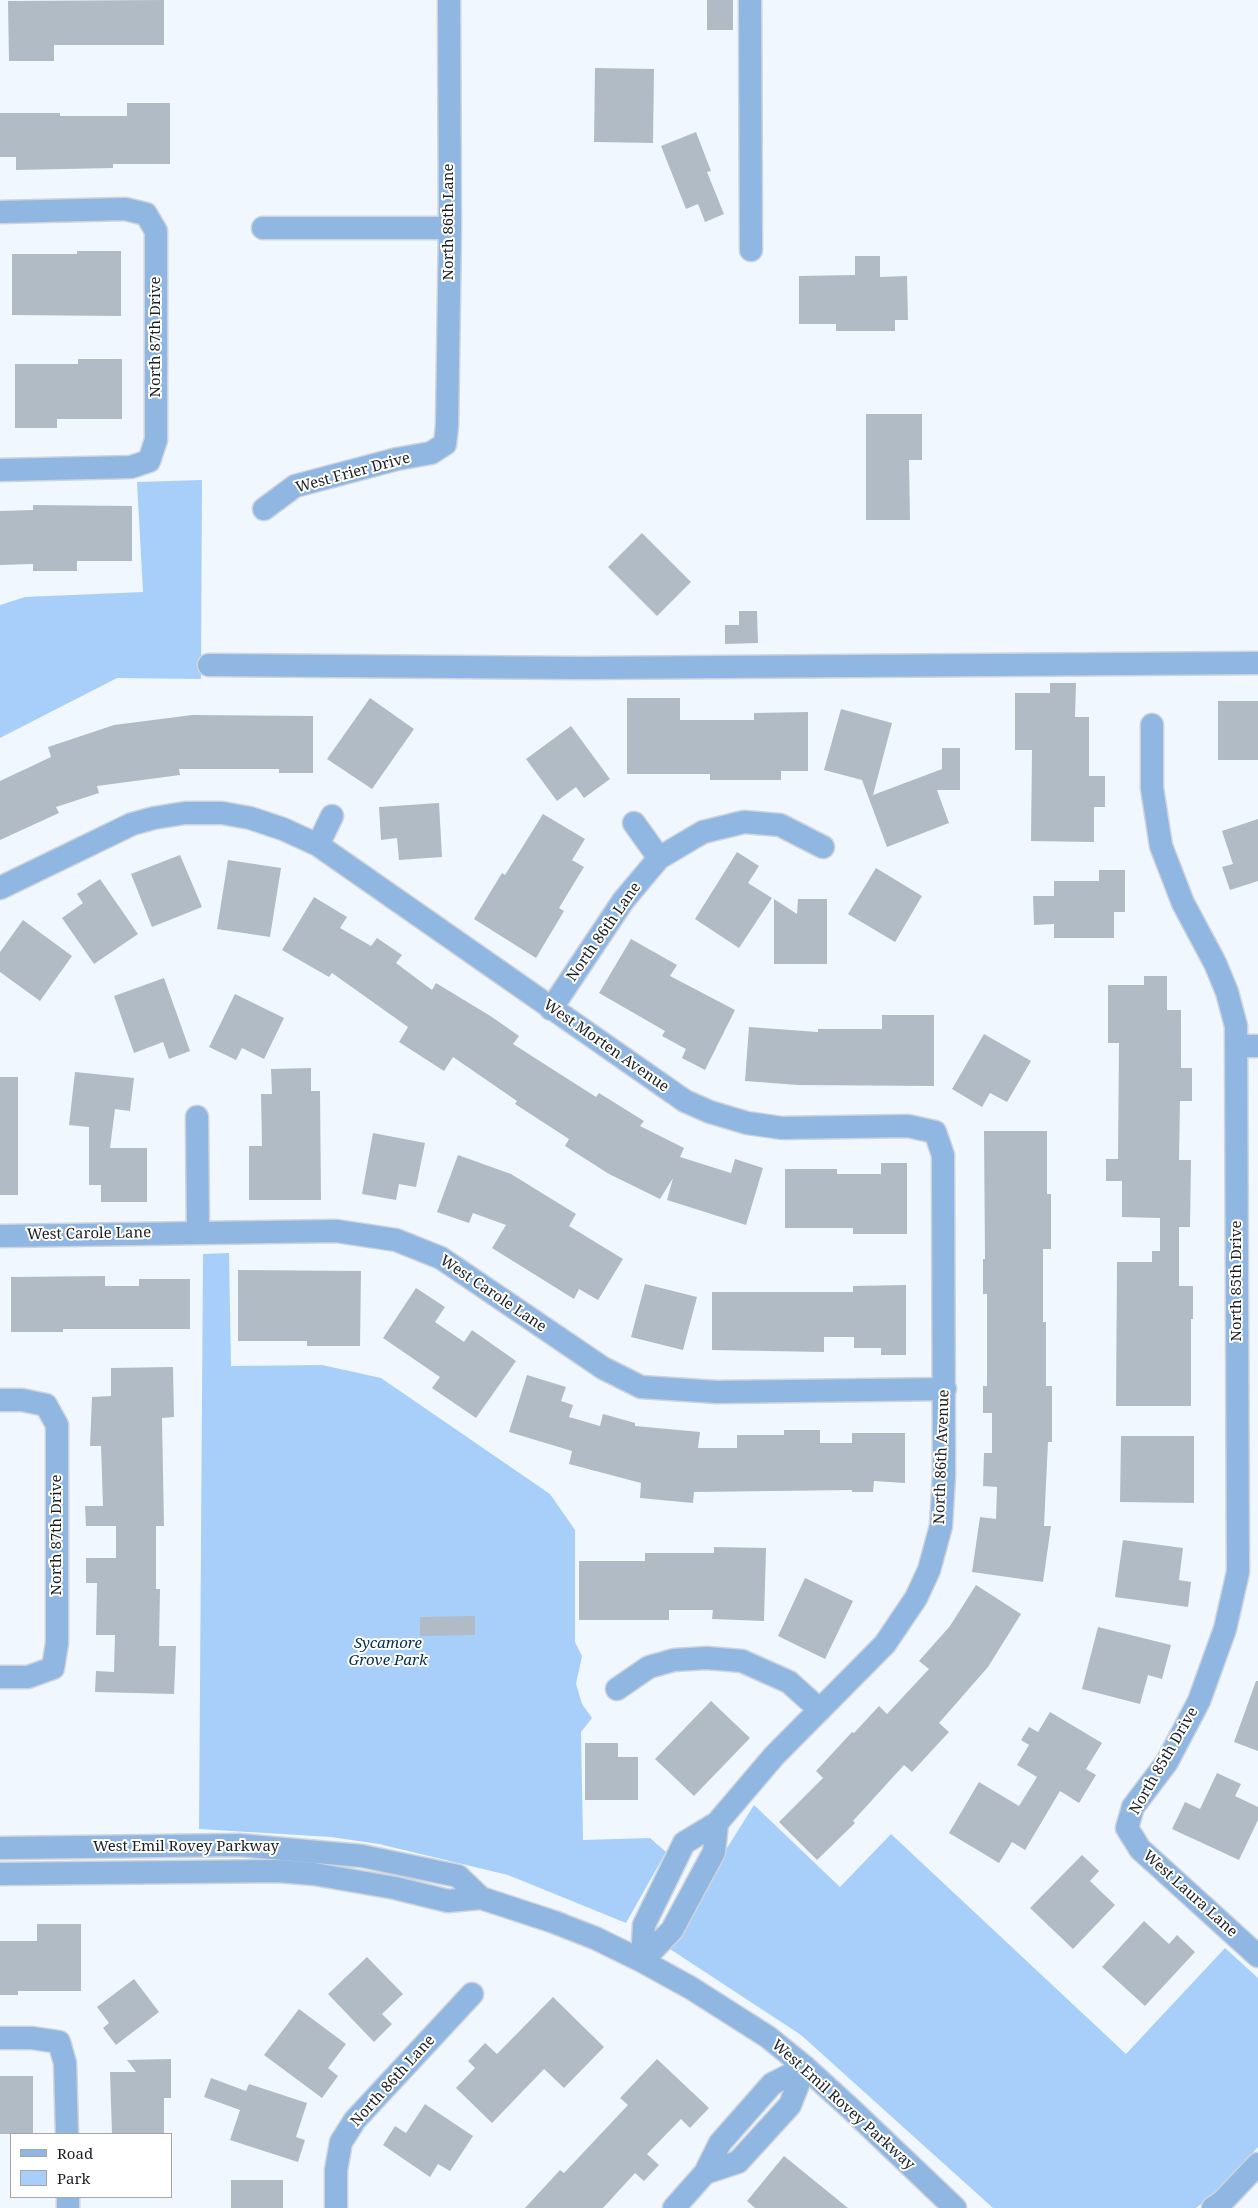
<!DOCTYPE html>
<style>
body{margin:0}
#map{position:relative;width:1258px;height:2208px;overflow:hidden;background:#f1f7ff;font-family:"Noto Serif",serif}
canvas{display:block}
.legend{position:absolute;left:10px;top:2133px;width:162px;height:65px;box-sizing:border-box;background:#fff;border:1px solid #a3a5a7;margin:0;padding:6px 9px;list-style:none;font-size:15px;color:#1a1e22}
.legend li{display:flex;align-items:center;gap:10px;height:25px}
.legend b{width:25px;border:1px solid #a3a5a7}
</style>
<div id="map">
<canvas width="1258" height="2208"></canvas>
<ul class="legend">
<li><b style="height:6px;background:#90b7e1"></b>Road</li>
<li><b style="height:14px;background:#a8cffa"></b>Park</li>
</ul>
</div>
<script>
const c = document.querySelector('canvas').getContext('2d');
c.lineJoin = 'round';
function fillPath(path, color) { c.fillStyle = color; c.fill(path, 'evenodd'); }
const poly = rows => new Path2D(rows.map(r => 'M' + r).join(''));
function trace(path, color, width, dash) { c.strokeStyle = color; c.lineWidth = width; c.lineCap = dash ? 'butt' : 'round'; c.setLineDash(dash || []); c.stroke(path); }
function write(font, color, halo, rows, align = 'center') {
  c.font = font + ' "Noto Serif",serif'; c.lineWidth = 4; c.setLineDash([]); c.textBaseline = 'middle'; c.strokeStyle = halo; c.fillStyle = color; for (const [text, x, y, turn = 0] of rows) {
    c.save(); c.translate(x, y); c.rotate((+turn || 0) * Math.PI / 180); c.textAlign = isNaN(turn) ? turn : align; if (halo) c.strokeText(text, 0, 0); c.fillText(text, 0, 0); c.restore();
  }
}
const green = poly([
 [202,480,201,679,117,678,0,738,0,605,25,597,143,592,137,482],
 [229,1253,231,1366,322,1365,381,1378,550,1494,575,1530,575,1642,582,1656,576,1684,582,1704,592,1718,581,1732,583,1840,650,1838,666,1852,626,1923,508,1875,379,1844,331,1837,199,1829,203,1254],
 [754,1805,840,1887,891,1834,1126,2054,1225,1948,1258,1978,1258,2147,1218,2191,1196,2208,993,2208,801,2035,670,1949,710,1875]
]);
const building = poly([
 [164,0,164,45,54,45,54,61,9,61,8,1],
 [707,0,733,0,733,30,707,30],
 [595,68,654,69,653,143,594,142],
 [127,103,170,103,170,164,113,164,113,168,16,170,16,157,0,157,0,113,60,113,60,116,127,116],
 [696,132,711,171,707,172,724,214,705,222,698,204,686,209,661,146],
 [77,251,121,251,121,316,12,315,12,254,77,254],
 [855,256,880,256,880,277,907,276,908,320,895,320,895,331,836,331,836,324,799,324,799,276,855,275],
 [78,359,122,359,122,419,57,419,57,428,15,428,15,364,78,364],
 [866,414,922,414,922,460,909,460,910,520,866,520],
 [33,505,132,506,132,561,77,561,77,571,33,571,33,564,0,565,0,511,33,510],
 [642,533,691,582,657,616,608,567],
 [739,611,757,611,758,643,725,644,725,625,739,625],
 [1050,683,1076,683,1075,717,1089,717,1089,776,1105,776,1105,807,1094,807,1094,842,1031,841,1032,750,1015,750,1015,693,1050,693],
 [370,698,414,729,372,789,327,759],
 [627,698,680,698,680,720,754,720,754,713,808,712,808,771,781,771,781,780,710,780,710,774,627,774],
 [1218,701,1258,701,1258,760,1218,760],
 [841,709,892,723,873,795,942,769,942,748,960,748,960,790,937,790,949,823,887,847,862,780,824,770],
 [192,715,313,716,313,773,279,773,279,769,179,769,180,775,97,786,99,793,56,807,59,813,0,840,0,781,51,757,48,747,114,725],
 [571,726,610,779,584,798,576,787,557,801,526,759],
 [439,803,442,857,399,860,397,838,381,840,379,807],
 [543,814,585,839,572,860,584,867,559,908,564,911,536,958,474,919,502,873,505,875],
 [1258,819,1258,881,1230,890,1222,867,1233,864,1222,831],
 [737,852,759,866,748,883,772,898,739,948,695,919],
 [180,855,202,907,152,927,131,874],
 [228,860,281,868,270,937,217,929],
 [876,868,922,896,895,942,848,914],
 [1099,870,1125,870,1125,912,1114,912,1114,938,1054,938,1054,924,1034,925,1033,896,1054,896,1054,881,1099,881],
 [100,879,138,934,94,964,62,918,83,903,77,894],
 [314,897,347,917,340,928,371,946,377,938,402,955,396,963,432,990,436,983,492,1017,519,1036,513,1044,596,1097,599,1093,644,1121,640,1126,684,1148,680,1157,731,1173,735,1159,763,1168,746,1225,667,1200,673,1178,660,1199,609,1174,565,1146,569,1139,515,1104,517,1101,453,1057,444,1071,399,1042,408,1027,332,973,329,977,282,950],
 [774,899,797,914,798,899,827,899,827,964,774,964],
 [23,920,72,956,40,1001,0,972,0,952],
 [631,939,677,965,670,976,735,1010,705,1070,682,1058,686,1049,662,1036,665,1031,599,993],
 [1144,976,1167,976,1167,1010,1181,1010,1181,1068,1192,1068,1192,1101,1180,1101,1179,1160,1191,1160,1190,1227,1179,1227,1179,1286,1193,1286,1193,1319,1191,1319,1191,1406,1116,1406,1117,1262,1152,1262,1152,1251,1160,1251,1160,1218,1122,1217,1122,1181,1106,1181,1106,1159,1118,1159,1119,1043,1108,1043,1108,985,1144,985],
 [164,978,190,1051,169,1059,163,1042,134,1053,114,996],
 [235,994,284,1018,264,1059,242,1048,236,1060,209,1047],
 [882,1015,934,1015,934,1086,798,1085,745,1081,749,1027,818,1032,818,1029,882,1029],
 [984,1034,1031,1061,1007,1102,990,1093,982,1107,952,1089],
 [311,1068,311,1091,320,1091,321,1200,249,1200,249,1146,262,1146,261,1094,272,1094,271,1069],
 [75,1072,134,1078,130,1111,115,1109,110,1148,147,1148,147,1202,101,1202,101,1185,89,1185,89,1127,69,1125],
 [0,1077,18,1077,18,1195,0,1195],
 [984,1131,1047,1131,1047,1194,1051,1194,1051,1249,1043,1249,1043,1322,1046,1322,1046,1386,1052,1386,1052,1442,1048,1442,1044,1526,1051,1526,1043,1582,972,1572,980,1517,996,1519,997,1487,983,1486,984,1453,992,1453,992,1413,983,1413,983,1386,987,1386,987,1294,983,1294,983,1259,985,1259],
 [373,1133,425,1143,416,1187,399,1184,396,1200,362,1194],
 [458,1155,511,1174,576,1214,569,1226,623,1259,598,1300,579,1289,574,1299,492,1248,506,1225,473,1213,469,1223,437,1212],
 [881,1163,907,1163,907,1234,853,1234,853,1228,785,1228,785,1169,837,1169,837,1174,881,1174],
 [238,1270,361,1271,360,1346,307,1346,307,1341,238,1341],
 [105,1276,105,1286,139,1286,139,1279,190,1279,190,1329,63,1329,63,1332,11,1332,11,1277],
 [645,1284,697,1297,683,1350,631,1337],
 [906,1285,906,1355,881,1355,881,1348,854,1348,854,1337,824,1337,824,1352,712,1350,712,1292,853,1292,853,1286],
 [416,1288,445,1307,435,1322,464,1342,472,1330,516,1361,476,1418,432,1388,440,1377,383,1338],
 [173,1367,174,1417,162,1418,164,1526,156,1526,156,1589,160,1589,159,1646,176,1646,174,1694,95,1692,96,1671,114,1672,115,1635,96,1635,97,1583,86,1583,86,1558,116,1558,116,1526,86,1526,85,1506,103,1506,101,1446,90,1446,92,1397,111,1396,111,1368],
 [527,1375,566,1387,561,1401,573,1405,569,1417,600,1426,603,1414,635,1423,635,1426,700,1432,698,1448,737,1448,737,1435,784,1435,784,1430,820,1430,820,1443,852,1443,852,1433,905,1433,905,1483,874,1481,873,1492,852,1492,852,1490,694,1492,693,1503,640,1498,641,1483,569,1464,572,1451,509,1432],
 [1121,1436,1194,1436,1194,1503,1120,1502],
 [1123,1540,1183,1548,1179,1580,1191,1582,1188,1607,1115,1597],
 [714,1547,766,1548,764,1621,712,1619,713,1610,669,1610,669,1620,579,1620,579,1561,645,1561,645,1553,714,1553],
 [805,1578,853,1601,825,1659,778,1636],
 [976,1585,1021,1614,988,1667,939,1723,949,1732,912,1772,904,1765,853,1821,855,1823,817,1860,779,1822,823,1778,816,1771,852,1732,854,1733,879,1706,887,1714,929,1669,919,1661,950,1626],
 [475,1616,475,1635,420,1636,420,1617],
 [1098,1627,1171,1645,1162,1679,1148,1675,1140,1704,1082,1689],
 [1256,1681,1258,1681,1258,1751,1234,1742],
 [711,1701,750,1738,694,1796,655,1759],
 [1050,1712,1102,1743,1086,1769,1096,1775,1079,1803,1060,1791,1025,1850,1012,1842,999,1863,949,1833,979,1782,1019,1806,1037,1777,1017,1765,1029,1745,1021,1740,1029,1727,1038,1732],
 [585,1743,618,1743,618,1757,638,1757,638,1800,585,1800],
 [1217,1773,1241,1784,1235,1796,1258,1807,1258,1820,1239,1860,1172,1829,1185,1802,1200,1809],
 [1082,1855,1099,1871,1090,1881,1115,1905,1073,1949,1030,1908],
 [1144,1921,1169,1944,1177,1935,1195,1952,1145,2006,1102,1967],
 [37,1924,81,1924,81,1991,18,1991,18,1995,0,1995,0,1941,37,1941],
 [367,1957,403,1994,382,2014,392,2024,374,2042,328,1994],
 [134,1979,159,2012,116,2045,103,2028,109,2023,97,2007],
 [553,1997,604,2047,564,2088,544,2069,492,2123,456,2088,475,2068,468,2061,485,2043,497,2054],
 [299,2009,346,2044,328,2068,338,2076,322,2098,264,2055],
 [171,2059,171,2098,164,2098,164,2134,112,2134,110,2072,136,2072,127,2060],
 [657,2059,709,2108,690,2128,681,2119,647,2154,659,2165,644,2181,635,2173,603,2208,525,2208,560,2170,564,2173,628,2105,620,2098],
 [0,2076,33,2076,33,2134,0,2134],
 [211,2078,246,2091,249,2084,307,2103,296,2137,305,2140,298,2162,230,2140,240,2110,204,2097],
 [425,2104,473,2136,450,2171,438,2164,430,2177,383,2145,395,2126,406,2133],
 [784,2156,848,2208,755,2208,747,2201],
 [231,2180,283,2180,283,2208,231,2208]
]);
const minor = poly([
 [750,0,751,250],
 [0,212,125,209,146,214,156,231,156,440,149,461,131,467,0,470],
 [263,228,450,228],
 [264,509,295,486,397,459,431,453,445,444,447,426,450,228,449,0],
 [209,665,584,668,1258,663],
 [1152,725,1152,788,1161,846,1183,903,1215,963,1227,992,1236,1026,1238,1572,1225,1629,1199,1701,1167,1762,1133,1807,1127,1828,1140,1849,1258,1956],
 [634,823,659,858],
 [318,845,332,816],
 [0,888,132,824,154,818,185,813,222,813,250,818,283,829,318,845,685,1101,710,1112,747,1123,782,1128,908,1126,935,1132,943,1155,944,1475,941,1526,929,1570,916,1598,885,1644,774,1756,717,1823,684,1843,644,1925,642,1961],
 [551,1009,623,901,659,858,703,832,744,822,780,825,823,847],
 [1237,1046,1258,1046],
 [197,1117,198,1232],
 [0,1236,336,1231,396,1240,441,1258,603,1368,641,1387,717,1392,945,1389],
 [0,1400,22,1400,46,1405,57,1425,57,1643,53,1668,28,1677,0,1677],
 [617,1689,649,1667,674,1660,707,1658,742,1661,789,1682,820,1710],
 [0,1848,239,1845,362,1856,458,1876,481,1898],
 [0,1874,278,1871,314,1874,395,1888,448,1901,481,1898,554,1922,595,1938,642,1961,691,1988,768,2037,805,2067,851,2109,955,2208],
 [642,1961,672,1930,714,1852,717,1823],
 [0,2038,32,2038,59,2042,65,2063,67,2134],
 [705,2173,738,2162,790,2105,805,2067],
 [68,2197,68,2208],
 [336,2208,336,2170,341,2142,355,2120,472,1994],
 [674,2208,705,2173,720,2143,772,2084,805,2067],
 [1213,2208,1222,2202,1258,2164]
]);
const streetNames = [
 ["North 86th Lane",449,222,-90],
 ["North 87th Drive",156,337,-90],
 ["West Frier Drive",353,473,-15],
 ["North 86th Lane",604,932,-55],
 ["West Morten Avenue",606,1046,35],
 ["West Carole Lane",89,1234,-1],
 ["North 85th Drive",1237,1281,-90],
 ["West Carole Lane",493,1294,34],
 ["North 86th Avenue",942,1457,-88],
 ["North 87th Drive",57,1535,-90],
 ["North 85th Drive",1164,1761,-60],
 ["West Emil Rovey Parkway",186,1847],
 ["West Laura Lane",1190,1894,42],
 ["North 86th Lane",393,2081,-48],
 ["West Emil Rovey Parkway",843,2105,42]
];
const parkNames = [
 ["Sycamore",388,1644],
 ["Grove Park",388,1661]
];
fillPath(green, '#a8cffa');
fillPath(building, '#b0bbc6');
trace(minor, '#cfd4dc', 25);
trace(minor, '#90b7e1', 22);
write('15px', '#1a1e22', '#fff', streetNames);
write('italic 15px', '#012b50', '#fff', parkNames);
</script>
